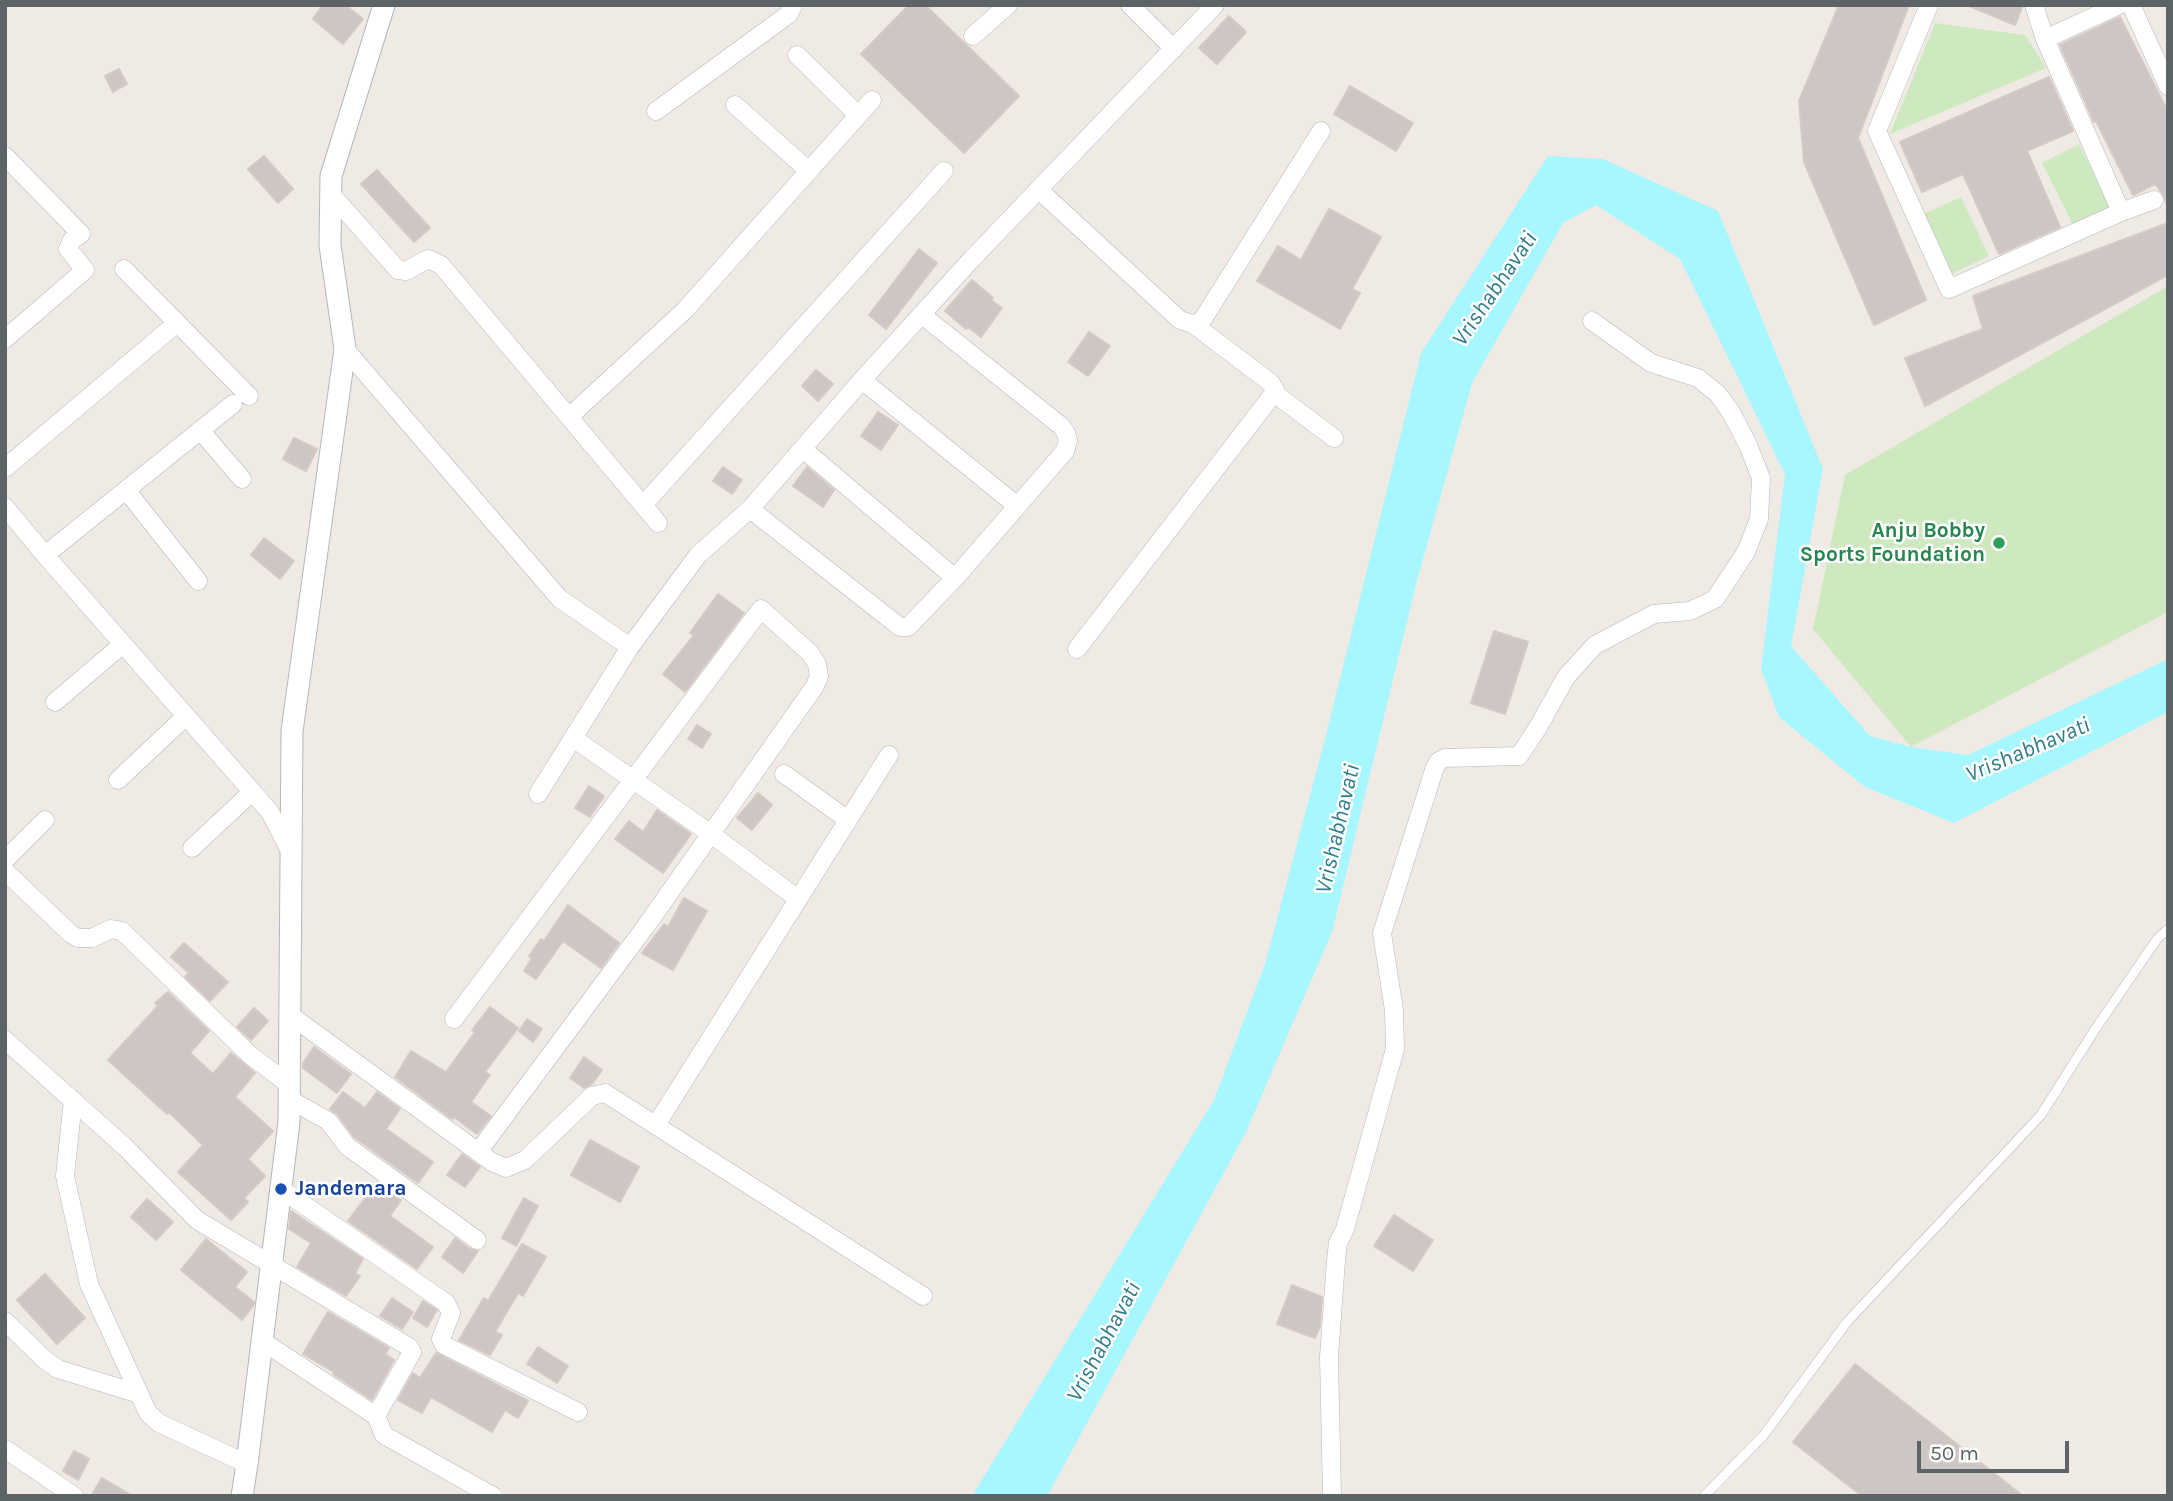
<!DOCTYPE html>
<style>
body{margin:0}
#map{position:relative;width:2173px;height:1501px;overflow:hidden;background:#f0eae5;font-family:Karla,sans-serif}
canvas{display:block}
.frame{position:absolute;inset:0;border:7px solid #5d6467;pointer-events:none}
.scale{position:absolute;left:1917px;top:1441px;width:152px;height:32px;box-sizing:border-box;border:4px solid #5d6467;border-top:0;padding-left:9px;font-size:21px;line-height:24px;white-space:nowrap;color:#5d6467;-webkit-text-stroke:5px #fff;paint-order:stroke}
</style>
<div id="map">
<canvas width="2173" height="1501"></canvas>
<div class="frame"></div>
<div class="scale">50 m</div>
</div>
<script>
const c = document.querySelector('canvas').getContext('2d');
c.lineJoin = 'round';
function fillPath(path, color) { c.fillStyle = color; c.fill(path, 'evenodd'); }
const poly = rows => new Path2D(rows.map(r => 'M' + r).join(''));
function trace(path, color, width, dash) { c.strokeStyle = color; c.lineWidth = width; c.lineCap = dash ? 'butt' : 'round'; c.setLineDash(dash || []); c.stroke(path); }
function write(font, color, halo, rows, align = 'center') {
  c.font = font + ' Karla,sans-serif'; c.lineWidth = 5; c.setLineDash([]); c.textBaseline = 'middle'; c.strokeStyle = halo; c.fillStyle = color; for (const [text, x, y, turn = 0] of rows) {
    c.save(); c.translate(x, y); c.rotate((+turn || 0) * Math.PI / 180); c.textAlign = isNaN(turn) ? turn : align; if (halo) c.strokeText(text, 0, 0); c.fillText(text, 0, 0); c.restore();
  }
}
const green = poly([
 [1935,23,2025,35,2046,68,1890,134],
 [2079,144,2110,207,2073,225,2042,163],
 [1961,197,1989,256,1951,274,1923,214],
 [2168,286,2168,612,1911,747,1813,629,1845,475]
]);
const water = poly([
 [1548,156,1603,159,1718,211,1823,469,1791,646,1870,736,1911,747,1968,755,2168,659,2168,712,1954,823,1865,787,1779,717,1761,669,1785,474,1680,259,1596,205,1563,223,1472,383,1416,584,1332,932,1245,1134,1047,1496,972,1496,1214,1100,1265,964,1324,743,1421,353]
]);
const building = poly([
 [323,5,345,5,363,19,343,44,313,19,323,5],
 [909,5,925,5,1019,96,964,153,861,54,909,5],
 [1839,5,1909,5,1858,138,1926,300,1874,325,1804,162,1799,101,1839,5],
 [1967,5,2023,5,2015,25,1967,5],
 [1229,16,1246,32,1217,64,1199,48,1229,16],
 [2120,17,2168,112,2168,208,2164,196,2155,184,2133,195,2096,121,2094,122,2060,45,2120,17],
 [119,69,127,84,113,92,105,76,119,69],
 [2049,77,2073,131,2027,151,2060,227,1999,254,1963,174,1922,192,1900,142,2049,77],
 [1350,86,1413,123,1396,151,1334,114,1350,86],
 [264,156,293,189,278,203,248,169,264,156],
 [377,170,430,228,414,242,361,184,377,170],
 [1329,209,1381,237,1352,289,1360,293,1340,329,1257,281,1278,246,1301,260,1329,209],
 [2168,223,2168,275,1925,406,1905,358,1983,329,1973,296,2168,223],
 [919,249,937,263,886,329,869,315,919,249],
 [972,280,993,298,991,300,1002,308,981,337,968,327,966,329,945,311,972,280],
 [1089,332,1110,346,1088,376,1068,362,1089,332],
 [816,370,833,384,818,401,802,386,816,370],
 [878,412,898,425,881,450,861,436,878,412],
 [294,438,317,449,306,471,283,459,294,438],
 [723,467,742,480,732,494,713,481,723,467],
 [807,467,834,490,823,507,793,486,807,467],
 [264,538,294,561,280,579,251,555,264,538],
 [718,594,744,613,685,692,663,674,694,635,690,633,718,594],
 [1494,631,1528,642,1505,714,1471,703,1494,631],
 [697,725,711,734,702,748,688,739,697,725],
 [589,786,604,796,590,817,575,808,589,786],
 [758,793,772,805,752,830,737,818,758,793],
 [657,810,691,834,663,873,615,839,629,821,643,832,657,810],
 [684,898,707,911,673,970,642,953,664,924,668,927,684,898],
 [568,905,619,943,601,968,563,941,536,979,524,971,532,958,529,956,541,939,544,941,568,905],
 [184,943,228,982,210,1001,185,977,189,973,171,957,184,943],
 [168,992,209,1031,190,1053,213,1074,231,1053,255,1073,235,1097,273,1131,248,1159,265,1176,244,1198,248,1202,231,1220,178,1172,203,1145,169,1112,167,1114,108,1060,158,1006,155,1003,168,992],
 [490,1007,518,1028,485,1072,490,1075,471,1102,491,1116,477,1134,454,1117,452,1119,395,1077,411,1051,446,1072,475,1032,472,1030,490,1007],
 [254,1008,268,1021,251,1040,237,1027,254,1008],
 [527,1019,542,1029,533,1042,519,1031,527,1019],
 [314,1047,351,1074,337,1093,303,1068,303,1063,314,1047],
 [584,1057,602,1070,592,1084,584,1088,570,1078,584,1057],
 [343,1092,365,1108,377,1092,400,1109,386,1129,433,1162,418,1183,354,1137,337,1114,330,1109,343,1092],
 [590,1140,639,1167,620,1202,571,1175,590,1140],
 [462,1154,480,1167,465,1187,447,1175,462,1154],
 [377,1182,401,1200,390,1216,433,1247,417,1269,348,1221,377,1182],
 [524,1198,538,1206,516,1246,502,1238,524,1198],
 [147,1199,173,1222,156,1240,131,1217,147,1199],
 [291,1211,363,1259,355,1273,360,1276,346,1296,297,1267,311,1243,289,1229,291,1211],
 [1394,1215,1433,1240,1413,1271,1374,1246,1394,1215],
 [455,1238,470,1249,478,1251,463,1273,442,1257,455,1238],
 [206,1239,247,1272,235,1287,254,1302,253,1306,242,1320,181,1270,206,1239],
 [522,1244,546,1257,523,1296,518,1293,495,1332,502,1335,490,1355,459,1340,484,1298,488,1301,522,1244],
 [45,1274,85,1318,57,1344,17,1300,45,1274],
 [1292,1285,1322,1297,1320,1326,1315,1338,1277,1324,1292,1285],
 [392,1298,413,1312,402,1329,380,1316,392,1298],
 [423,1301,437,1310,427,1327,413,1318,423,1301],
 [328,1312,389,1348,385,1354,394,1360,372,1400,333,1374,334,1372,303,1354,328,1312],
 [538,1347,568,1366,557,1383,527,1364,538,1347],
 [436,1353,528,1401,518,1418,505,1410,492,1432,431,1397,422,1413,398,1400,413,1373,420,1378,436,1353],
 [1855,1364,2023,1496,1862,1496,1793,1442,1855,1364],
 [74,1451,89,1459,78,1480,63,1471,74,1451],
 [102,1478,133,1496,91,1496,102,1478]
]);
const service = poly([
 [1704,1496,1763,1436,1847,1322,2041,1115,2094,1031,2157,939,2168,929]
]);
const minor = poly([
 [1130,5,1174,49],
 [1929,5,1877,131,1949,289,2121,212,2045,39,2034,5],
 [2131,5,2168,86],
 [973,36,1008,5],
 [2045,39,2119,5],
 [797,55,858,115],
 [735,105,809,171],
 [656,111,789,14,793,5],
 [5,156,81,234,72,240,68,249,85,270,5,339],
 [1039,190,1180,320,1193,324,1198,323,1203,319,1321,131],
 [331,194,398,270,406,271,428,259,441,265,658,523],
 [2121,212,2154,200],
 [124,269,249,396],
 [345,349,559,598,630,647,698,555,750,509,862,380,969,262,1215,5],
 [862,380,1016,505],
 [1274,393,1334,438],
 [570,416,685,310,872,100],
 [200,430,242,479],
 [803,449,955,578],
 [5,468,177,323],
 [126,490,198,581],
 [644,504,944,171],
 [5,507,45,555,270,812,291,853],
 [750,509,900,627,908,627,955,578,1065,451,1068,441,1066,433,1061,426,922,315],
 [45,555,233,404],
 [1077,649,1274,393,1275,390,1271,383,1193,324],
 [55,702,123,644],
 [573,738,711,834,798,899],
 [784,774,848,820],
 [118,780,186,716],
 [538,794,630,647],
 [192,848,252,792],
 [5,860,45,820],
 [5,871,71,934,78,938,92,938,111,929,122,931,250,1055,290,1085],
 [290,1015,492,1162,506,1168,525,1160,592,1096,605,1093,923,1296],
 [454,1019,761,609,810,653,817,664,819,676,815,686,646,926,478,1152],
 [5,1040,125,1147,197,1220,409,1347,412,1352,376,1416,262,1341],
 [289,1099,328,1121,348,1147,477,1240],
 [73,1100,65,1176,89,1284,148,1413,159,1423,247,1464],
 [656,1125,889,755],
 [281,1189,446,1303,451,1313,441,1339,444,1345,578,1412],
 [5,1321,45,1360,58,1369,139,1394],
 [376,1416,384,1435,493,1496],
 [5,1449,74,1496],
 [1332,1496,1329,1357,1336,1260,1338,1243,1345,1229,1395,1049,1394,1010,1382,933,1435,767,1439,761,1445,758,1519,756,1537,729,1566,677,1595,645,1654,614,1690,611,1715,599,1746,552,1759,519,1761,478,1748,445,1732,414,1718,394,1698,378,1651,363,1592,321]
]);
const tertiary = poly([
 [242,1496,247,1464,289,1122,292,731,345,349,330,245,331,176,384,5]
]);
const markers = [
 [1999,543,7,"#2e9e5b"],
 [281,1189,7,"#1a4fb4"]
];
const leisureNames = [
 ["Anju Bobby",1985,531],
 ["Sports Foundation",1985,555]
];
const transitNames = [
 ["Jandemara",295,1189]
];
const waterNames = [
 ["Vrishabhavati",1495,289,-56],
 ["Vrishabhavati",2028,750,-23],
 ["Vrishabhavati",1338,829,-77],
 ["Vrishabhavati",1104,1342,-62]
];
fillPath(green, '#cee9c0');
fillPath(water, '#a6f7ff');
fillPath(building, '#cdc6c4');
trace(building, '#d6c9c3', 2);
trace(service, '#b2b8bb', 10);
trace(minor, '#b2b8bb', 19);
trace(tertiary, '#b2b8bb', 23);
trace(service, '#fff', 9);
trace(minor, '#fff', 18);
trace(tertiary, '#fff', 21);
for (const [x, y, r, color] of markers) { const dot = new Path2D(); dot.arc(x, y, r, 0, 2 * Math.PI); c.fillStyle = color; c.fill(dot); trace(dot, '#fff', 2.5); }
write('bold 21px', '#27864d', '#fff', leisureNames, 'right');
write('bold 21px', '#164399', '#fff', transitNames, 'left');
write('italic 23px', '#2e7c8b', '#fff', waterNames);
</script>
